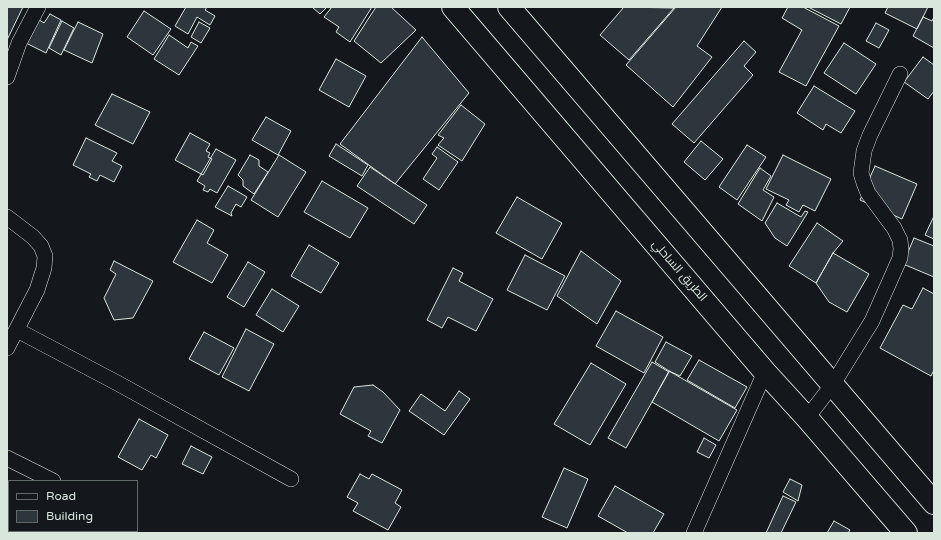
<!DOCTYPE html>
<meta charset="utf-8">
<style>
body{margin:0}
#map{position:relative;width:941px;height:540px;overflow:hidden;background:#14181c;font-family:"Varela Round",sans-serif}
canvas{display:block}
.frame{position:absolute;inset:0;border:8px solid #d8e6dc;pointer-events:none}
.legend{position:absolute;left:8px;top:480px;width:130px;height:52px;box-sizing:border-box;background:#14181c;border:1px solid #626a69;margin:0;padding:5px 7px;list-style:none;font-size:12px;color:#d8e6dc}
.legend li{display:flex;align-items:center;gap:8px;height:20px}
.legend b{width:20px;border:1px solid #626a69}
</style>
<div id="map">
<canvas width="941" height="540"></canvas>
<div class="frame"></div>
<ul class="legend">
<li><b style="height:5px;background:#14181c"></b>Road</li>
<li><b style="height:11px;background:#2c363c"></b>Building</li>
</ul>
</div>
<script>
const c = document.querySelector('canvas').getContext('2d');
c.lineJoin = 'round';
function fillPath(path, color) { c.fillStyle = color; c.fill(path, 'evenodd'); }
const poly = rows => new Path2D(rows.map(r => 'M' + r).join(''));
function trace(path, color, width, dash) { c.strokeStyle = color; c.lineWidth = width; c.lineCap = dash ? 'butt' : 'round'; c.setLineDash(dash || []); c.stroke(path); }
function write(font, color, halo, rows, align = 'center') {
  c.font = font + ' "Varela Round",Cairo,sans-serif'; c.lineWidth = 3; c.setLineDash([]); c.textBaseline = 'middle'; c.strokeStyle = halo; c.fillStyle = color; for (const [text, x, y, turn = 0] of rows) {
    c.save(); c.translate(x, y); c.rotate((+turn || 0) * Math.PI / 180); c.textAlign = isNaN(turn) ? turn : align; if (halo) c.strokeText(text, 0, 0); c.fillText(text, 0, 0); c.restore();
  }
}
const building = poly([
 [7,7,23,7,7,40,7,7],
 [186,7,207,7,205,10,215,16,210,25,197,17,188,34,175,26,186,7],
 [312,7,327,7,320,14,312,7],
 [332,7,372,7,350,42,336,32,339,27,324,17,332,7],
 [376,7,391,7,416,30,381,63,354,41,376,7],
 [624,7,674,8,629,60,600,35,624,7],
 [676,7,722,7,697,46,712,57,673,107,626,65,676,7],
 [788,7,803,7,839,26,806,86,779,72,802,30,782,18,788,7],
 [808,7,850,7,841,24,808,7],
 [888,7,928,7,917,29,885,13,888,7],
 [144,11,171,29,153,55,127,37,144,11],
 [50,14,61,20,46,53,24,42,36,18,44,23,50,14],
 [923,17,932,21,934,17,934,48,913,36,923,17],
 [62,21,74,28,61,55,49,48,62,21],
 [78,22,103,34,92,63,64,50,78,22],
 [199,22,210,28,201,43,191,37,199,22],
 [876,23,889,30,879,48,866,41,876,23],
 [169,35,188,48,191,42,198,46,179,75,154,59,169,35],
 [422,37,469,93,395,184,340,144,422,37],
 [744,41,756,52,744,66,753,75,694,143,672,124,744,41],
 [844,43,876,64,856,94,824,73,844,43],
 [923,57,934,65,934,91,928,99,904,82,923,57],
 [336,59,366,76,349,107,319,90,336,59],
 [814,86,855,111,841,133,826,124,823,130,797,113,814,86],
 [112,94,150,112,133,144,95,125,112,94],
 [461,105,485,124,462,161,438,145,444,138,438,135,461,105],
 [266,117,291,131,278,155,252,140,266,117],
 [190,133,210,144,206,151,210,153,208,157,212,159,203,175,175,160,190,133],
 [86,138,117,153,112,161,122,166,114,182,100,175,97,181,89,177,91,174,73,165,86,138],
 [701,141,723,159,705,180,684,162,701,141],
 [336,144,368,165,362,176,329,156,336,144],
 [747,145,766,157,737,200,719,187,747,145],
 [437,147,458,162,439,190,423,179,437,158,432,154,437,147],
 [216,149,236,160,217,193,210,189,208,192,203,190,205,186,197,181,216,149],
 [250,155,259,160,259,166,268,172,254,194,243,186,243,180,238,175,250,155],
 [279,155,306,172,278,217,251,200,279,155],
 [783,155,831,179,815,211,803,205,799,212,786,205,789,200,766,189,783,155],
 [875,166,917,184,902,219,860,200,875,166],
 [370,167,427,205,414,224,357,186,370,167],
 [760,168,771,176,763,190,774,197,762,221,738,204,760,168],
 [322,181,368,208,350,238,304,212,322,181],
 [228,186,247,197,241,207,236,204,231,213,232,216,215,207,228,186],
 [517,197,562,223,542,259,496,233,517,197],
 [777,203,801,217,805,211,808,212,787,246,775,238,765,223,777,203],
 [934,216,934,239,925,235,934,216],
 [197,220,214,230,207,243,228,255,212,283,173,262,197,220],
 [817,223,843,241,833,253,816,283,789,266,817,223],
 [914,238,934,246,934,277,903,264,914,238],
 [309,245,339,263,321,293,291,276,309,245],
 [581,251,621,281,597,324,557,296,581,251],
 [833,253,869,274,847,312,829,302,816,283,833,253],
 [525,255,565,276,547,310,507,290,525,255],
 [114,261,153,281,133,318,114,320,104,298,116,274,110,270,114,261],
 [248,262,265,272,244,307,227,297,248,262],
 [453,268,463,273,459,281,493,299,476,331,448,317,442,328,427,320,453,268],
 [923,288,934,294,934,370,931,376,880,348,903,305,912,309,923,288],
 [272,289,299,306,283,332,256,315,272,289],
 [616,311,663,337,644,373,596,346,616,311],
 [246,329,274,344,249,391,222,377,246,329],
 [204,332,234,348,219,375,189,359,204,332],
 [666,342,692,356,680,376,669,371,655,362,666,342],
 [699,360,747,387,735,408,687,380,699,360],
 [652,362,669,372,626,448,608,438,652,362],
 [591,363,626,384,590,445,554,424,591,363],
 [669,371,737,410,719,441,652,402,669,371],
 [373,385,383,392,400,410,382,443,368,436,371,431,340,414,354,387,373,385],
 [459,391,470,399,444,435,409,411,421,394,445,411,459,391],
 [139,419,168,435,156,458,151,455,142,470,118,457,139,419],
 [704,438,716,445,709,458,697,452,704,438],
 [191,446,212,457,203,474,182,464,191,446],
 [564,468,588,479,567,528,542,517,564,468],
 [360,474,369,479,372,474,402,490,395,503,401,507,388,530,353,511,358,503,347,497,360,474],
 [790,479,802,485,798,501,783,492,790,479],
 [615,486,664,514,653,533,628,533,598,516,615,486],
 [783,496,796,502,781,533,766,533,783,496],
 [834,521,850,530,848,533,827,533,834,521]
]);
const street = poly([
 [7,77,19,43,38,7],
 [7,217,33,237,41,246,45,256,44,268,37,290,7,348],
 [17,330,121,385,291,479],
 [807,418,833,384,872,321,900,258,901,249,900,240,894,228,868,193,864,183,861,173,864,151,870,135,900,74],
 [7,458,53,481],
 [25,531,26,533],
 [694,533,765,372]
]);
const highway = poly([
 [453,7,765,372,807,418,906,533],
 [509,7,934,503]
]);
const streetNames = [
 ["الطريق الساحلي",679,271,49]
];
fillPath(building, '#2c363c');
trace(building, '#d8e6dc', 1);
trace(street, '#d8e6dc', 16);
trace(highway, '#d8e6dc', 24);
trace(street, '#14181c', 15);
trace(highway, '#14181c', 22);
write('12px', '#d8e6dc', '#14181c', streetNames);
</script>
